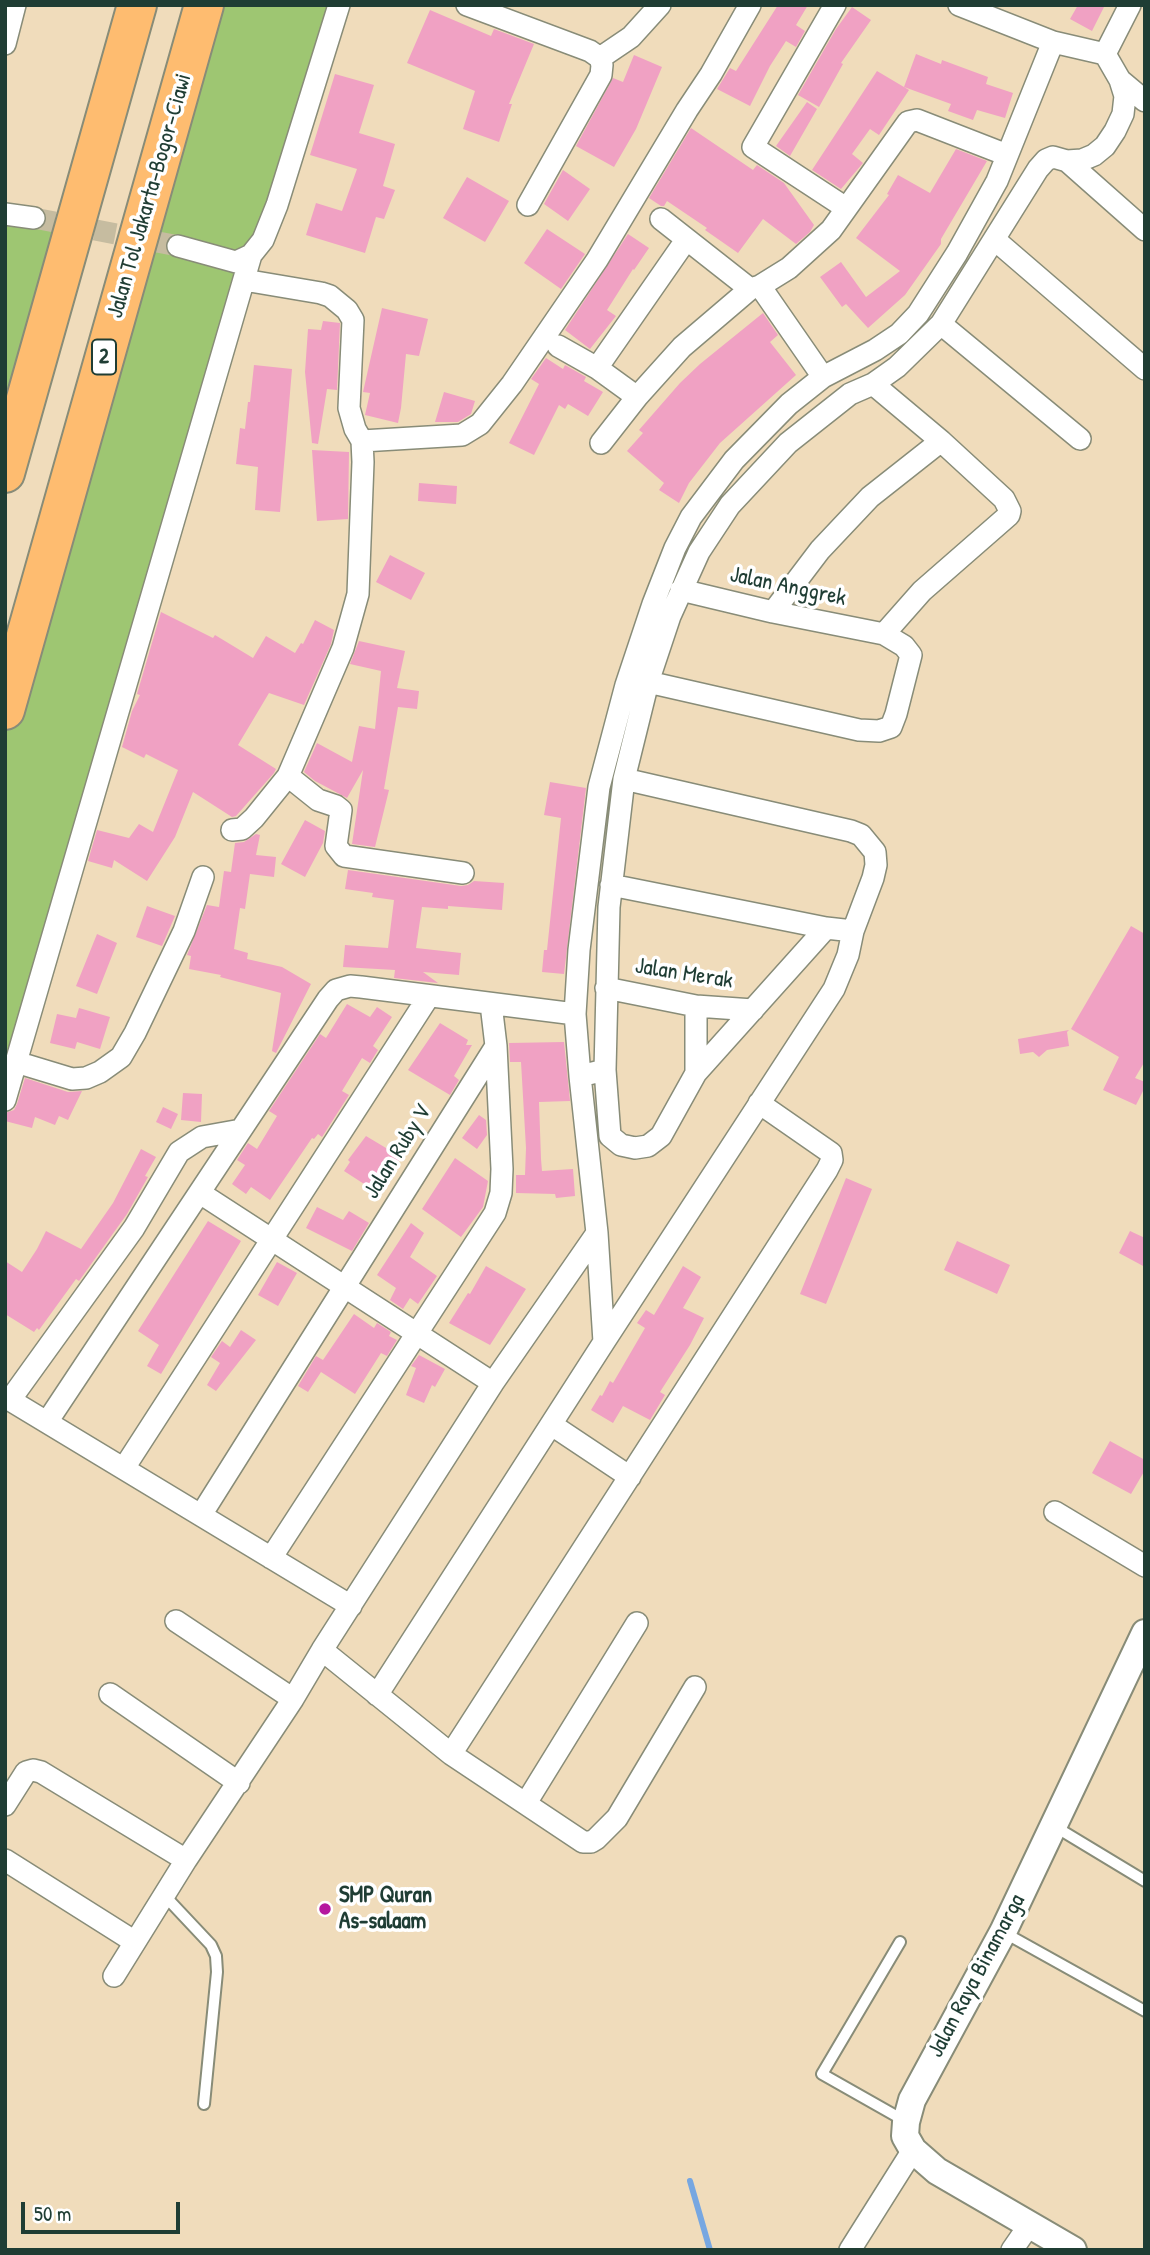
<!DOCTYPE html>
<meta charset="utf-8">
<style>
body{margin:0}
#map{position:relative;width:1150px;height:2255px;overflow:hidden;background:#f0dcbb;font-family:"Patrick Hand",sans-serif}
canvas{display:block}
.frame{position:absolute;inset:0;border:7px solid #1f3d34;pointer-events:none}
.scale{position:absolute;left:21px;top:2202px;width:159px;height:32px;box-sizing:border-box;border:4px solid #1f3d34;border-top:0;padding-left:9px;font-size:21px;line-height:24px;white-space:nowrap;color:#1f3d34;-webkit-text-stroke:5px #fff;paint-order:stroke}
</style>
<div id="map">
<canvas width="1150" height="2255"></canvas>
<div class="frame"></div>
<div class="scale">50 m</div>
</div>
<script>
const c = document.querySelector('canvas').getContext('2d');
c.lineJoin = 'round';
function fillPath(path, color) { c.fillStyle = color; c.fill(path, 'evenodd'); }
const poly = rows => new Path2D(rows.map(r => 'M' + r).join(''));
function trace(path, color, width, dash) { c.strokeStyle = color; c.lineWidth = width; c.lineCap = dash ? 'butt' : 'round'; c.setLineDash(dash || []); c.stroke(path); }
function write(font, color, halo, rows, align = 'center') {
  c.font = font + ' "Patrick Hand",sans-serif'; c.lineWidth = 7; c.setLineDash([]); c.textBaseline = 'middle'; c.strokeStyle = halo; c.fillStyle = color; for (const [text, x, y, turn = 0] of rows) {
    c.save(); c.translate(x, y); c.rotate((+turn || 0) * Math.PI / 180); c.textAlign = isNaN(turn) ? turn : align; if (halo) c.strokeText(text, 0, 0); c.fillText(text, 0, 0); c.restore();
  }
}
const green = poly([
 [204,5,339,5,269,230,5,1100,5,704],
 [5,214,75,226,5,473]
]);
const stream = poly([
 [690,2181,710,2250]
]);
const building = poly([
 [778,5,808,5,796,25,805,31,796,47,786,41,770,66,750,106,717,89,730,68,736,71],
 [1078,5,1105,5,1092,31,1070,19],
 [852,7,871,20,841,63,843,64,819,107,798,95,836,29],
 [430,10,491,36,494,29,534,44,509,104,512,104,499,142,463,129,475,91,407,63],
 [916,54,941,64,942,60,988,77,986,84,1013,93,1005,118,977,110,973,120,948,111,951,104,904,87],
 [634,55,662,67,636,129,614,167,576,146,613,78,623,82],
 [877,71,909,90,879,135,870,129,852,154,863,163,841,189,812,170],
 [335,74,374,85,359,133,395,144,383,186,395,190,384,219,376,217,365,253,306,235,316,203,342,211,357,169,310,155],
 [807,102,817,109,790,156,776,146],
 [691,128,753,170,757,165,784,183,814,225,810,232,796,244,763,219,738,253,705,230,707,228,667,201,664,206,661,206,649,198],
 [956,149,987,161,941,239,941,244,905,295,868,328,846,304,842,307,820,277,841,262,866,297,900,271,856,238,889,195,887,194,898,175,930,193],
 [563,170,590,189,568,221,544,204],
 [467,177,509,201,485,242,443,218],
 [547,229,585,254,561,289,524,263],
 [628,234,649,248,634,270,633,269,607,310,616,316,590,349,565,330],
 [382,308,428,319,419,356,406,354,401,408,398,423,365,415,370,393,363,392],
 [763,313,778,335,770,342,796,375,720,443,689,483,679,503,659,490,664,483,627,451,643,433,639,430,680,383,700,364],
 [323,321,340,323,337,390,327,389,318,444,312,443,305,372,308,329,321,330],
 [546,358,563,369,565,365,586,377,584,381,603,392,588,416,568,404,565,409,559,405,534,455,509,443,539,384,531,379],
 [254,365,292,369,280,512,255,510,258,467,236,464,240,428,245,429,248,402,250,402],
 [444,392,475,401,471,414,458,422,435,422],
 [312,450,349,452,348,519,317,521],
 [419,483,457,486,456,504,418,501],
 [390,555,425,573,411,600,376,582],
 [161,612,213,638,215,635,253,658,266,636,295,653,301,643,303,644,315,620,334,630,331,644,304,705,269,693,238,745,276,769,274,773,236,816,232,817,193,792,175,837,147,881,114,860,112,868,88,861,97,830,129,838,139,824,153,832,178,770,146,754,144,758,122,747,132,711,140,695,137,694],
 [359,641,405,651,397,688,419,691,417,709,398,707,384,789,389,790,375,847,352,844,363,770,347,798,315,781,304,772,317,743,352,762,359,726,375,729,381,671,350,664],
 [550,782,586,788,564,974,542,972,544,950,547,950,561,818,544,815],
 [305,820,325,831,323,843,305,877,281,864],
 [256,834,260,835,256,855,276,857,274,877,250,874,245,909,240,908,234,949,248,953,247,959,282,967,311,984,276,1053,272,1051,281,993,220,977,221,975,189,969,191,956,187,955,207,905,219,907,224,871,231,872,235,843,244,842],
 [348,870,461,886,468,885,474,881,504,883,502,910,448,906,448,909,422,907,416,948,461,953,459,975,423,972,438,983,394,978,395,970,343,967,345,945,388,948,394,900,372,897,373,893,345,889],
 [147,906,175,916,162,946,136,937],
 [1131,926,1145,934,1145,1061,1135,1078,1145,1082,1145,1087,1136,1105,1103,1090,1119,1057,1071,1029],
 [97,934,117,943,97,994,76,986],
 [347,1004,370,1017,377,1007,392,1017,373,1046,378,1050,370,1063,362,1058,342,1091,349,1095,322,1137,318,1134,314,1139,312,1138,270,1200,251,1187,246,1194,232,1184,245,1165,237,1160,248,1143,257,1149,277,1116,269,1111,320,1034,326,1038],
 [79,1008,110,1017,100,1049,77,1042,75,1049,50,1043,57,1014,76,1018],
 [440,1023,468,1040,466,1045,472,1045,454,1076,459,1080,450,1095,408,1070],
 [1069,1030,1067,1032,1069,1046,1047,1050,1039,1057,1033,1052,1020,1054,1018,1039],
 [564,1042,570,1101,539,1102,541,1159,542,1171,573,1169,575,1196,556,1198,555,1194,516,1193,516,1175,525,1175,526,1148,521,1062,510,1062,509,1043],
 [25,1078,68,1092,82,1091,68,1120,59,1116,55,1125,35,1117,32,1128,5,1121,5,1113,14,1110,17,1104],
 [183,1093,202,1094,201,1122,181,1120],
 [163,1107,178,1114,171,1129,156,1122],
 [479,1115,486,1120,487,1135,477,1149,462,1138],
 [366,1136,401,1157,378,1193,344,1171,350,1162,348,1160],
 [141,1149,156,1157,145,1176,148,1177,127,1214,79,1281,76,1279,39,1330,37,1328,34,1332,5,1314,5,1261,22,1272,37,1249,46,1231,81,1249,113,1203],
 [455,1158,488,1181,483,1207,461,1237,422,1209],
 [846,1178,872,1189,826,1304,800,1294],
 [317,1207,343,1220,349,1211,369,1223,352,1251,306,1228],
 [208,1221,241,1241,161,1374,147,1366,159,1345,138,1331],
 [411,1223,424,1233,410,1257,437,1276,418,1304,410,1298,403,1309,390,1300,396,1288,377,1275],
 [1130,1231,1145,1238,1145,1267,1119,1253],
 [957,1241,1010,1265,997,1294,944,1270],
 [277,1262,297,1273,278,1306,258,1295],
 [486,1266,526,1289,490,1345,449,1323,468,1293,470,1294],
 [683,1266,701,1277,683,1308,704,1318,690,1345,660,1392,665,1395,650,1420,623,1406,613,1423,591,1410,600,1395,602,1396,610,1381,613,1383,645,1328,637,1323,646,1310,654,1315],
 [354,1314,374,1328,377,1323,391,1332,389,1336,397,1340,387,1356,381,1353,355,1394,321,1372,308,1392,298,1386,316,1356,323,1360],
 [241,1330,256,1340,216,1391,207,1385,220,1363,211,1357,222,1341,230,1347],
 [419,1355,445,1369,435,1387,432,1385,424,1403,406,1395,416,1368,411,1366],
 [1110,1441,1145,1460,1145,1470,1131,1494,1092,1473]
]);
const minorTunnel = poly([
 [34,218,178,246]
]);
const service = poly([
 [1054,1826,1145,1881],
 [164,1895,211,1945,216,1956,217,1972,204,2104],
 [1003,1932,1145,2011],
 [900,1942,822,2074,905,2121]
]);
const minor = poly([
 [467,5,590,51,600,58,602,65,601,75,528,205],
 [835,5,753,147,846,208],
 [959,5,1053,42,1105,54,1130,5],
 [5,44,15,5],
 [600,58,631,37,660,5],
 [1120,80,1145,101],
 [1067,161,1145,230],
 [5,214,34,218],
 [661,219,750,289],
 [994,239,1145,369],
 [178,246,236,262,251,255,263,240,277,205,339,5],
 [760,286,823,377],
 [941,324,1080,439],
 [558,346,597,368,637,397],
 [597,368,686,240],
 [873,384,941,441,1004,499,1010,511,1009,515,922,591,884,634],
 [362,441,462,435,480,424,512,384,597,260,687,110,711,74,750,5],
 [601,443,637,397,682,347,750,289,760,286,789,268,831,230,908,122,917,120,1007,155],
 [773,612,820,550,870,497,941,441],
 [648,682,859,730,879,731,891,727,896,714,911,655,904,646,884,634,773,612,681,590],
 [288,776,318,800,336,806,341,810,336,846,344,856,463,873],
 [232,830,242,829,254,818,288,776,343,648,358,594,363,462,362,441,355,429,349,408,353,320,347,310,330,296,321,293,244,280],
 [611,885,826,928],
 [606,988,696,1006,753,1010],
 [696,1006,696,1073],
 [16,1062,72,1079,86,1078,100,1072,121,1057,135,1033,184,931,203,877],
 [605,1070,610,1136,621,1145,635,1148,648,1146,661,1136,696,1073,826,928,853,931,873,878,876,865,875,852,861,835,851,831,624,779],
 [580,1076,605,1070,609,907,624,779,648,682,670,616,699,552,730,505,788,443,850,394,873,384,897,367,941,324,1038,169,1046,160,1053,157,1067,161,1082,160,1094,155,1105,146,1115,131,1123,114,1125,96,1120,80,1105,54],
 [5,1100,251,255],
 [200,1193,493,1383],
 [604,1342,597,1233,580,1076,575,1014,579,950,599,787,626,685,653,604,675,548,691,517,734,460,789,404,823,377,875,350,899,334,918,314,957,253,997,181,1053,42],
 [5,1397,351,1606],
 [10,1400,134,1228,179,1152,202,1137,241,1130],
 [47,1422,328,999,336,990,350,986,361,987,575,1014],
 [552,1425,630,1477],
 [124,1468,429,996],
 [1055,1512,1145,1566],
 [201,1515,496,1046],
 [271,1558,495,1213,501,1193,502,1169,496,1046,491,1004],
 [176,1621,293,1699],
 [322,1650,451,1754,583,1842,591,1842,596,1839,617,1818,695,1687],
 [110,1694,239,1783],
 [377,1695,604,1342,834,989,848,955,853,931],
 [451,1754,827,1170,832,1160,831,1153,759,1103],
 [526,1803,637,1623],
 [5,1805,26,1772,33,1770,41,1772,186,1860],
 [5,1860,135,1942],
 [114,1976,186,1860,293,1699,322,1650,493,1383,597,1233],
 [850,2250,913,2150],
 [1012,2250,1030,2224]
]);
const tertiary = poly([
 [1073,2250,937,2171,913,2150,905,2136,906,2122,912,2100,1003,1932,1145,1633]
]);
const motorway = poly([
 [5,473,137,5],
 [5,710,204,5]
]);
const markers = [
 [325,1909,7,"#b5179e"]
];
const shields = [
 [104,357,24]
];
const shieldNames = [
 ["2",104,357]
];
const streetNames = [
 ["Jalan Tol Jakarta–Bogor–Ciawi",150,196,-74],
 ["Jalan Anggrek",788,587,12],
 ["Jalan Merak",684,974,9],
 ["Jalan Ruby V",398,1152,-58],
 ["Jalan Raya Binamarga",977,1976,-62]
];
const poiNames = [
 ["SMP Quran",339,1896],
 ["As-salaam",339,1922]
];
fillPath(green, '#9ec672');
trace(stream, '#77a7e1', 6);
fillPath(building, '#f0a1c3');
trace(minorTunnel, '#c6bca0', 21, [21, 10]);
trace(service, '#888c78', 14);
trace(minor, '#888c78', 24);
trace(tertiary, '#888c78', 30);
trace(motorway, '#888c78', 42);
trace(service, '#fff', 10);
trace(minor, '#fff', 21);
trace(tertiary, '#fff', 26);
trace(motorway, '#febc70', 38);
for (const [x, y, r, color] of markers) { const dot = new Path2D(); dot.arc(x, y, r, 0, 2 * Math.PI); c.fillStyle = color; c.fill(dot); trace(dot, '#fff', 2.5); }
for (const [x, y, w] of shields) { const box = new Path2D(); box.roundRect(x - w / 2, y - 17.5, w, 35, 5); c.fillStyle = '#fff'; c.fill(box); trace(box, '#1f3d34', 2); }
write('bold 21px', '#1f3d34', null, shieldNames);
write('23px', '#1f3d34', '#fff', streetNames);
write('bold 23px', '#1f3d34', '#fff', poiNames, 'left');
</script>
